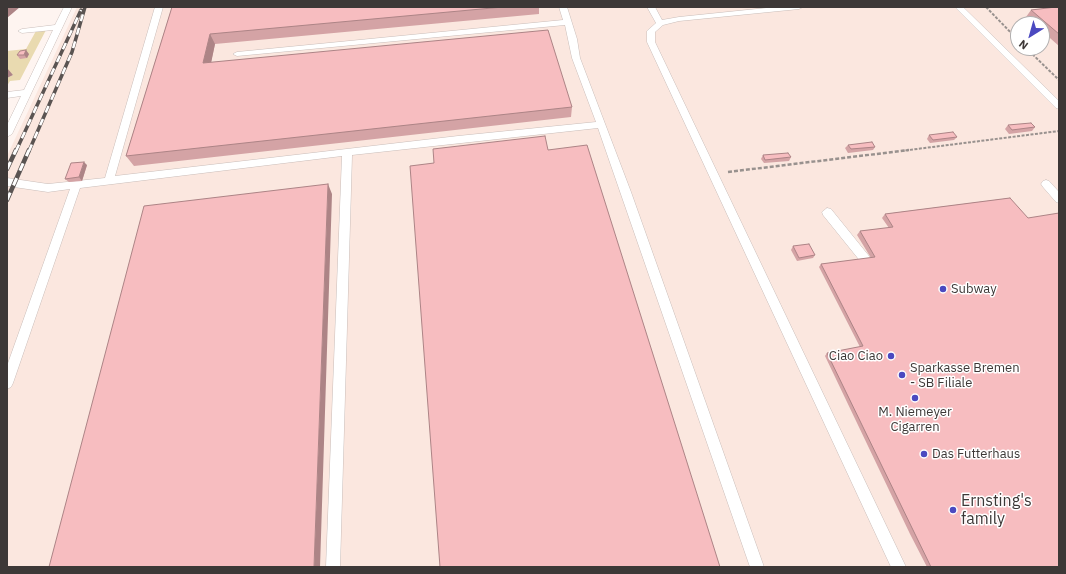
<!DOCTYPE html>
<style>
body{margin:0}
#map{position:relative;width:1066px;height:574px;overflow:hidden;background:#fef4f0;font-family:"IBM Plex Sans",sans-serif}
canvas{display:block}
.frame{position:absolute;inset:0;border:8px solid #3d3837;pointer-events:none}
.north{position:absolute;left:1010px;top:16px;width:40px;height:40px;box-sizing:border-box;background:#fff;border:1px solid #b1afaf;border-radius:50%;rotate:217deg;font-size:11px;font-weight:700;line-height:16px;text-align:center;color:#3d3837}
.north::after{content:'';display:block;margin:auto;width:14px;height:18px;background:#4b49c0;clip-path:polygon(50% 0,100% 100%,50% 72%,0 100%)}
</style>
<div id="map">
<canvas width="1066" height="574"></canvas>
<div class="frame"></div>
<div class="north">N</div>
</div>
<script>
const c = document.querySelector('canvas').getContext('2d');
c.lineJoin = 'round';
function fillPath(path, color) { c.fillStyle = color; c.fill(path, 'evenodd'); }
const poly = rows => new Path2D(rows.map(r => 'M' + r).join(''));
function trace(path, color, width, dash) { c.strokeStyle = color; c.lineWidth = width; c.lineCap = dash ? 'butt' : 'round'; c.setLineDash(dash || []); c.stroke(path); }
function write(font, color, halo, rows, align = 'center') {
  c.font = font + ' "IBM Plex Sans",sans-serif'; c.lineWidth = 3; c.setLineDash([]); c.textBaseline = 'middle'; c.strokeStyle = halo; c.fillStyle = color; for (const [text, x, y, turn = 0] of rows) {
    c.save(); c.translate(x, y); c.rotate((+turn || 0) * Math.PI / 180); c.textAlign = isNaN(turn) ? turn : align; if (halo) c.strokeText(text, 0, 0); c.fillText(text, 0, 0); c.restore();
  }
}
const built = poly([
 [77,7,1059,7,1059,567,7,567,7,156],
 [1018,24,1042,24,1042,48,1018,48]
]);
const green = poly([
 [46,30,20,80,10,81,7,86,7,78,13,75,7,70,7,51,26,49,36,31]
]);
const pathFar1 = poly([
 [986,7,1018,40],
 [1026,48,1059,80],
 [901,151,1059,131]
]);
const path = poly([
 [728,172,909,150]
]);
const lane = poly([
 [64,7,72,7,12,134,7,137,7,125,21,96,7,98,7,92,24,90,53,30,22,33,18,31,22,29,55,25,64,7],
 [155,7,163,7,115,176,458,136,596,122,572,58,565,25,237,56,233,54,237,52,563,20,559,7,567,7,577,39,580,58,631,192,764,567,750,567,598,128,352,155,340,567,326,567,342,156,80,188,13,383,11,387,7,389,7,366,70,189,48,192,7,186,7,178,48,184,105,178,155,7],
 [647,7,655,7,662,20,679,17,776,7,803,7,799,9,679,21,663,25,655,32,655,42,906,567,891,567,647,42,647,31,656,23,647,7],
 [955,7,963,7,1059,101,1059,109,1056,108,955,7],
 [1046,180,1049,181,1059,192,1059,203,1056,202,1043,187,1041,184,1043,181,1046,180],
 [827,208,831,209,877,266,878,269,877,272,869,272,823,215,822,212,827,208]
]);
const railFar1 = poly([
 [16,151,81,10],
 [29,151,72,52,85,7]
]);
const rail = poly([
 [7,169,16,150],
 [7,200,29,150]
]);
const wall = poly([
 [172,7,539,7,539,14,215,44,211,62,572,107,571,117,134,166,126,156],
 [1059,7,1059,46,1042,31,1042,24,1034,24,1026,17,1031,10],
 [29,54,27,58,20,59,17,55],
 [1008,125,1035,127,1032,131,1009,134,1005,129],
 [929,135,957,137,954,140,930,143,927,139],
 [848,145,875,147,873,150,848,153,845,148],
 [763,155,791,157,789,161,764,163,761,159],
 [87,165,82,181,69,182,65,179],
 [1010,198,1059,567,927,567,910,534,825,356,827,353,860,347,819,267,821,264,871,258,857,235,860,231,889,228,882,218,885,214],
 [793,246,815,255,813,258,797,261,791,250]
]);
const shadedWall = poly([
 [7,7,20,7,7,18],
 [210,34,215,44,209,73,203,63],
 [26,50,29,54,27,58,24,55],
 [7,68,13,75,7,78],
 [84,162,87,165,82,181,79,177],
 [328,184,332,194,320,567,314,567]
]);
const building = poly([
 [172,7,503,7,210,34,203,63,548,30,572,107,126,156,172,7],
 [1056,7,1059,7,1059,34,1031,10,1056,7],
 [26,50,24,55,17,55,20,51,26,50],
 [1031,123,1035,127,1012,130,1008,125,1031,123],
 [953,132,957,137,933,140,929,135,953,132],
 [545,136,548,150,587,145,720,567,440,567,410,166,434,163,433,149,545,136],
 [872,142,875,147,851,149,848,145,872,142],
 [788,153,791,157,765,160,763,155,788,153],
 [84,162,79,177,65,179,71,163,84,162],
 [328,184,314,567,49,567,144,206,328,184],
 [1010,198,1028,218,1059,213,1059,567,931,567,914,532,827,353,863,346,821,264,875,257,860,231,893,227,885,214,1010,198],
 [809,244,815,255,799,258,793,246,809,244]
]);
const markers = [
 [943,289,4,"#4b49c0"],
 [891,356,4,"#4b49c0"],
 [902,375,4,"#4b49c0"],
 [915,398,4,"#4b49c0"],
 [924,454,4,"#4b49c0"],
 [953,510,4,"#4b49c0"]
];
const poiNames = [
 ["Subway",951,289],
 ["Ciao Ciao",883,356,"right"],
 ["Sparkasse Bremen",910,368],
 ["- SB Filiale",910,383],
 ["M. Niemeyer",915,412,"center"],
 ["Cigarren",915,427,"center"],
 ["Das Futterhaus",932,454]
];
const nearPoinames = [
 ["Ernsting's",961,501],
 ["family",961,519]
];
fillPath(built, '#fbe7df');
fillPath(green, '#e9dab0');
trace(lane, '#cabeba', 1);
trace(pathFar1, '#98918e', 2, [3, 1.5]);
trace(path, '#98918e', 2.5, [4, 2]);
fillPath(lane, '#fff');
trace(railFar1, '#5a5452', 3.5);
trace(rail, '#5a5452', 4.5);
trace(railFar1, '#fff', 2.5, [7]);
trace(rail, '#fff', 3, [8]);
fillPath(wall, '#d4a3a5');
fillPath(shadedWall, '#ad8486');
fillPath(building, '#f7bdc0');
trace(building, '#ad8486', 1);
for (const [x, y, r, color] of markers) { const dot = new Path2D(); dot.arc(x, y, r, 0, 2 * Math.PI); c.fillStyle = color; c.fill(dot); trace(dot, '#fff', 1.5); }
write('13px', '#3d3837', '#fff', poiNames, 'left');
write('16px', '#3d3837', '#fff', nearPoinames, 'left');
</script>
